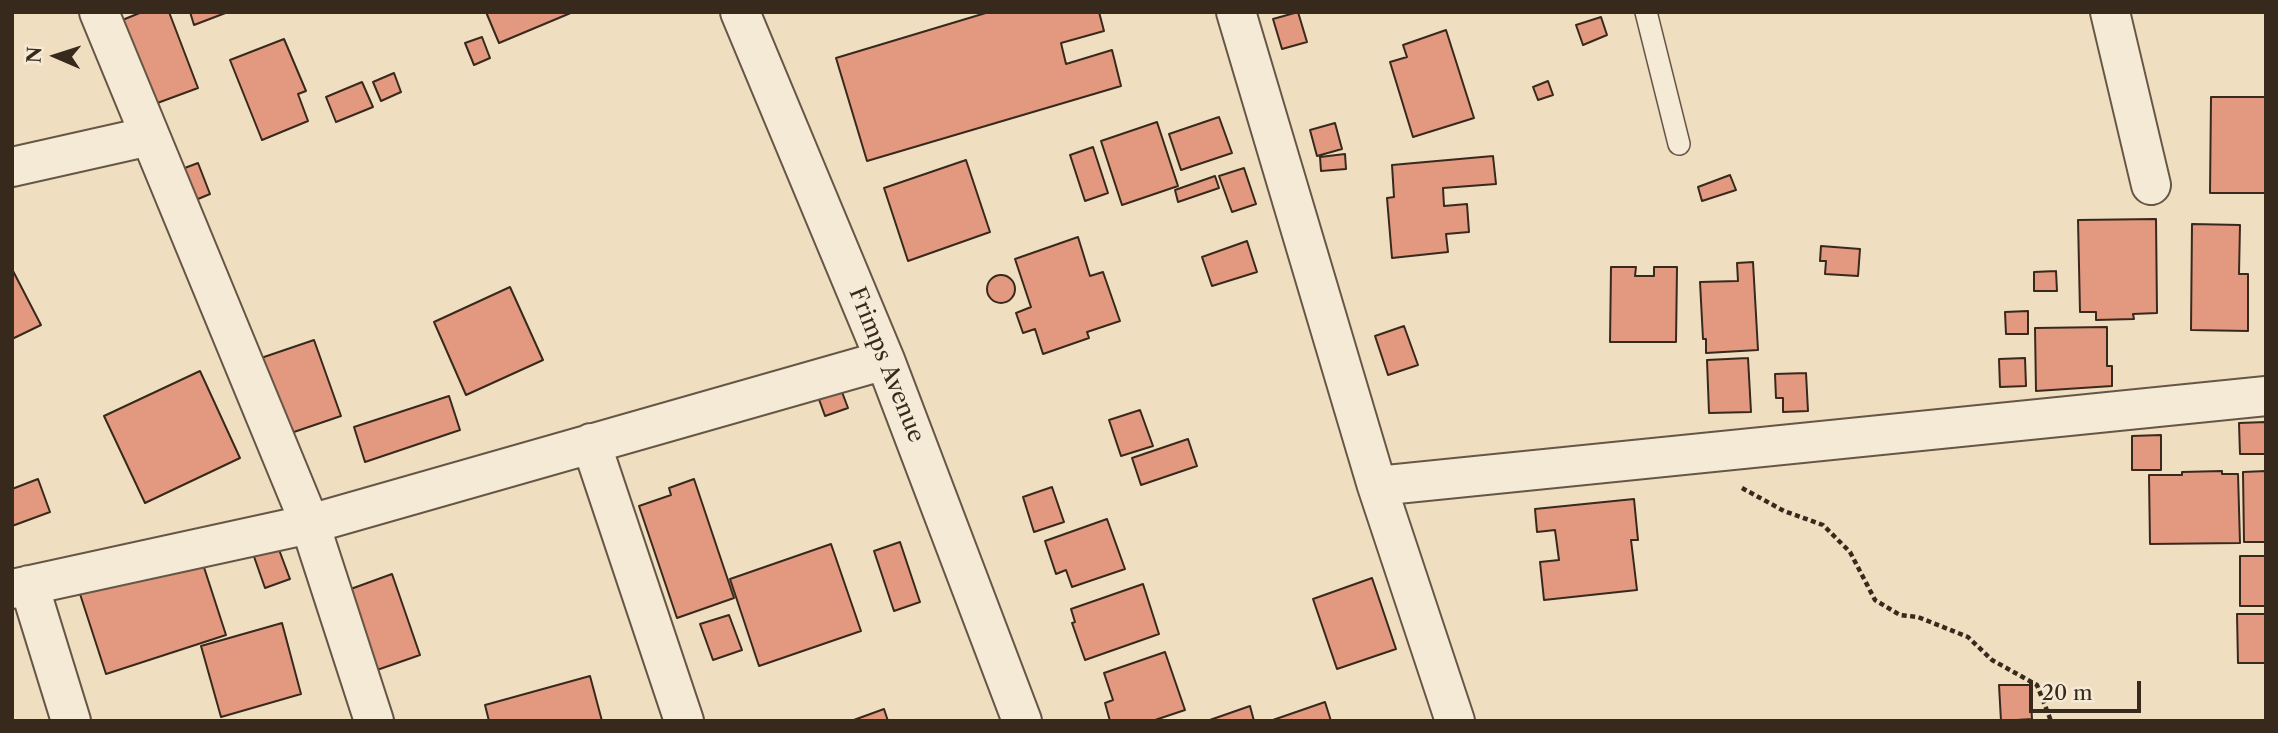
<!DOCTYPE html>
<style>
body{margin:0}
#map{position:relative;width:2278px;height:733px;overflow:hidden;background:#f0dec0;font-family:"Libre Caslon Text",serif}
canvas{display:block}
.frame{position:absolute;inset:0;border:14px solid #38291d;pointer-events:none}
.north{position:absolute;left:21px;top:21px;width:70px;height:70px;-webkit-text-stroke:5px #f5ead6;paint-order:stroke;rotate:273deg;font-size:19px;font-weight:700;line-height:28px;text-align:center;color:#38291d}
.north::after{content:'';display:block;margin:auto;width:24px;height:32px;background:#38291d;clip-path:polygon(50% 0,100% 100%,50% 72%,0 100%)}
.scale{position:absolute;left:2029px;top:681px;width:112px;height:32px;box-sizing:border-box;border:4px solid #38291d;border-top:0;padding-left:9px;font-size:21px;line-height:24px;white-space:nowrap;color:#38291d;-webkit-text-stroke:5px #f5ead6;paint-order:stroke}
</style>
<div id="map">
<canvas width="2278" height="733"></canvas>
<div class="frame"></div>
<div class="north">N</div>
<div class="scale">20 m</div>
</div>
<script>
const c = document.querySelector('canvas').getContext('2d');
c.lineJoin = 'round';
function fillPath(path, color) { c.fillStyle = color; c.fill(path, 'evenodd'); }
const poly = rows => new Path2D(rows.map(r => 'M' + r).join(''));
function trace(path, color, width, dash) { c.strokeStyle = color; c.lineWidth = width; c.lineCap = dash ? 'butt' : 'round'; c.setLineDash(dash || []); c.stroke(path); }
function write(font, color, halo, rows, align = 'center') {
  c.font = font + ' "Libre Caslon Text",serif'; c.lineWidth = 5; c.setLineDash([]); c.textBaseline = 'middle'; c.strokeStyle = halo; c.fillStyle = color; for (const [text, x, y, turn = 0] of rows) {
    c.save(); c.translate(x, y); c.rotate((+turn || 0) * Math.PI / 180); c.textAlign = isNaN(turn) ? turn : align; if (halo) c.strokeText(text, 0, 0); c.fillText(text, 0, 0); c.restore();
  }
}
const building = poly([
 [142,12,169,12,198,88,152,105,120,21,142,12],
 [190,12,228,12,194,25,190,12],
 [486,12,573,12,499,43,486,12],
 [989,12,1099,12,1104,31,1061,43,1066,64,1112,50,1121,86,867,161,836,58,989,12],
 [1298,12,1307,42,1282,49,1273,19,1298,12],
 [1601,17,1607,35,1583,45,1576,25,1601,17],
 [1446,30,1474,118,1413,137,1390,62,1407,57,1403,45,1446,30],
 [482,37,490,58,474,65,465,43,482,37],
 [284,39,306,91,298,94,308,121,262,140,230,60,284,39],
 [394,73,401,92,381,101,373,82,394,73],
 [1548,81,1553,95,1538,100,1533,87,1548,81],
 [362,82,373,107,336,122,326,97,362,82],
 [2211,97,2266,97,2266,193,2210,193,2211,97],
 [1219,117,1232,153,1181,170,1169,134,1219,117],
 [1157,122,1178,186,1122,205,1101,141,1157,122],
 [1335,123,1342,149,1317,156,1310,130,1335,123],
 [1093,147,1108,193,1085,201,1070,155,1093,147],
 [1345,154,1346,169,1321,171,1320,157,1345,154],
 [1493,156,1496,184,1443,188,1444,206,1467,204,1469,232,1446,234,1448,252,1392,258,1387,198,1394,197,1392,165,1493,156],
 [966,160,990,232,908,261,884,188,966,160],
 [198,163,210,194,186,204,174,172,198,163],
 [1244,168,1256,204,1232,212,1219,176,1244,168],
 [1730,175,1736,190,1702,201,1698,187,1730,175],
 [1215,176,1219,188,1178,202,1175,190,1215,176],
 [2156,219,2157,313,2133,314,2134,319,2096,320,2096,312,2080,312,2078,220,2156,219],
 [2192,224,2240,225,2239,274,2248,274,2248,331,2191,330,2192,224],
 [1078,237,1090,276,1103,272,1120,321,1087,332,1089,338,1043,354,1035,329,1023,333,1016,313,1031,307,1015,259,1078,237],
 [1247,241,1257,272,1212,286,1202,257,1247,241],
 [1821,246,1860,249,1858,276,1825,274,1826,261,1820,261,1821,246],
 [1753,262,1758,350,1706,353,1706,339,1703,339,1700,282,1738,281,1737,263,1753,262],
 [1611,267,1636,267,1635,276,1654,276,1654,267,1677,267,1676,342,1610,342,1611,267],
 [12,269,41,325,12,339,12,269],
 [2056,271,2057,291,2034,291,2034,272,2056,271],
 '987 289a14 14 0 1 1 28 0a14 14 0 1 1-28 0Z',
 [510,287,543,360,466,395,434,322,510,287],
 [2028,311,2028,334,2006,334,2005,312,2028,311],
 [1404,326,1418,365,1388,375,1375,336,1404,326],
 [2107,327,2107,366,2112,366,2112,386,2036,391,2035,328,2107,327],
 [314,340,341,416,288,434,261,358,314,340],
 [1748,358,1751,412,1709,413,1707,360,1748,358],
 [2025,358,2026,386,2000,387,1999,359,2025,358],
 [200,371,240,458,145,503,104,416,200,371],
 [1806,373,1808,411,1783,412,1783,398,1776,398,1775,374,1806,373],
 [839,384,848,408,825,416,816,391,839,384],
 [449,396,460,430,365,462,354,427,449,396],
 [1140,410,1153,446,1121,456,1109,420,1140,410],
 [2266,422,2266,454,2240,454,2239,423,2266,422],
 [2161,435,2161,470,2132,470,2132,436,2161,435],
 [1188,439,1197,466,1141,485,1132,458,1188,439],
 [2222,471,2222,474,2238,474,2240,543,2150,544,2149,475,2182,475,2182,472,2222,471],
 [2266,471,2266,542,2244,542,2243,472,2266,471],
 [38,479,50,512,12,526,12,489,38,479],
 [694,479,734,598,677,618,639,506,671,495,669,488,694,479],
 [1052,487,1064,522,1034,532,1023,497,1052,487],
 [1634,499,1638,540,1631,540,1637,590,1544,600,1540,562,1559,560,1555,530,1537,532,1535,509,1634,499],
 [1107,519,1125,569,1072,587,1066,570,1056,574,1045,541,1107,519],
 [275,539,290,579,265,588,251,548,275,539],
 [900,542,920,602,894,611,874,551,900,542],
 [831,544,861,631,759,666,730,579,831,544],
 [200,555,226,635,106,674,80,594,200,555],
 [2240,556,2266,556,2266,606,2240,606,2240,556],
 [392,574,420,655,377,670,348,590,392,574],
 [1372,578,1396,649,1337,669,1313,599,1372,578],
 [1143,584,1159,634,1085,660,1072,623,1075,622,1071,609,1143,584],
 [2237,614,2266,614,2266,663,2238,663,2237,614],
 [729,615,742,650,713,660,700,624,729,615],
 [282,623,301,694,221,717,201,646,282,623],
 [1165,652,1185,710,1152,721,1110,721,1105,703,1113,700,1104,673,1165,652],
 [590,676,602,721,489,721,485,705,590,676],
 [1999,685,2030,685,2032,719,2001,721,1999,685],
 [1325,702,1331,721,1270,721,1325,702],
 [1250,706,1254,721,1207,721,1250,706],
 [884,709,888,721,851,721,884,709]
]);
const path = poly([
 [1742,488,1784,511,1823,525,1850,552,1875,600,1900,615,1918,617,1968,637,1992,660,2037,685,2051,721]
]);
const lane = poly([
 [1646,12,1679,144]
]);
const street = poly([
 [99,12,310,524,374,721],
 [740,12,885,360,1022,721],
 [1236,12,1377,486,1455,721],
 [2110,12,2151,185],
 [12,167,150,136],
 [591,443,684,721],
 [1377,486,2266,396],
 [29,585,71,721],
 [12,589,310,524,885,360]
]);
const streetNames = [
 ["Frimps Avenue",886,365,68]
];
fillPath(building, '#e3997f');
trace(building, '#38291d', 2);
trace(lane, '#665646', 24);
trace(street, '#665646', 42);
trace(path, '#38291d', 4.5, [5, 3.5]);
trace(lane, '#f5ead6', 21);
trace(street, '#f5ead6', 38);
write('23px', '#38291d', '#f5ead6', streetNames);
</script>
